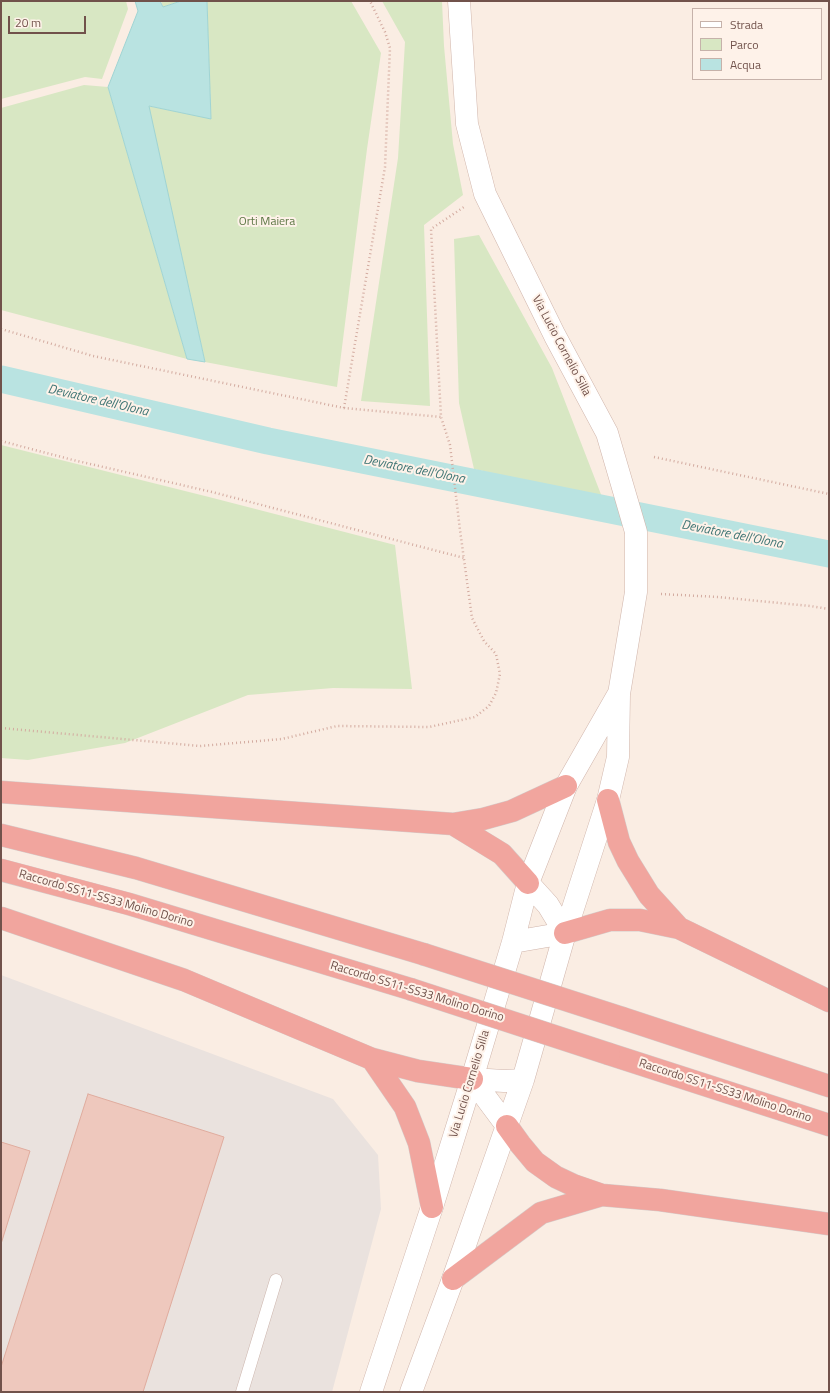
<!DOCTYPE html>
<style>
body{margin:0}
#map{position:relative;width:830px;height:1393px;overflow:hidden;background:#faede3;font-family:"Titillium Web",sans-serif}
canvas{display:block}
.frame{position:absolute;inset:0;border:2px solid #71524b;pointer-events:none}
.legend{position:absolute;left:692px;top:8px;width:130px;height:72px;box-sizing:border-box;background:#fef2e9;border:1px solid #c6b2aa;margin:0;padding:5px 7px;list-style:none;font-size:12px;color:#71524b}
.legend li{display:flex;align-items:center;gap:8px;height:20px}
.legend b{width:20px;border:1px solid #c6b2aa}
.scale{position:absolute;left:8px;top:16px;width:78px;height:18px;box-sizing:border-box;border:2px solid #71524b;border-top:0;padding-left:5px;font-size:12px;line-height:14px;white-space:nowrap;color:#71524b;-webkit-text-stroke:3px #fef2e9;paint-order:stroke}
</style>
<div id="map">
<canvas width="830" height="1393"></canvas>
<div class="frame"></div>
<ul class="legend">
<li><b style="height:5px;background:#fff"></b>Strada</li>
<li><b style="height:11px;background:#d8e7c3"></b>Parco</li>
<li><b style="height:11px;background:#b9e3e1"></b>Acqua</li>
</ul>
<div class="scale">20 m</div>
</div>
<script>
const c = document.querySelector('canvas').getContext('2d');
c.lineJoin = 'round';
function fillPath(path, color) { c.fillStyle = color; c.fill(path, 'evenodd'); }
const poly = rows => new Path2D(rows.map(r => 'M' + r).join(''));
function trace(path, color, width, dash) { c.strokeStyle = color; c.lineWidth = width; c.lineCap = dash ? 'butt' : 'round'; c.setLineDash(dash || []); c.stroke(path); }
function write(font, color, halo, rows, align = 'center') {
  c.font = font + ' "Titillium Web",sans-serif'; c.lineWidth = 4; c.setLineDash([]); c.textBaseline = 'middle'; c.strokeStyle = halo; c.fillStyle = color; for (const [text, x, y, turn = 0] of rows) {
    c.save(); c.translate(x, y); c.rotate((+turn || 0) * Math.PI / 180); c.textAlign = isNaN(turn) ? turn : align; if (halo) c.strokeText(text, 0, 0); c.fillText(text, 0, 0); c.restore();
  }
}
const industrial = poly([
 [1,975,333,1099,378,1155,381,1209,332,1392,1,1392]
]);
const green = poly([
 [1,1,126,1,128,9,102,79,85,77,1,99],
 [161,1,181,1,163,7],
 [207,1,351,1,381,53,367,149,337,387,205,362,148,106,211,118],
 [382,1,442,1,444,46,453,144,463,195,424,225,430,406,361,401,398,158,405,42],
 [84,85,108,87,187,359,1,310,1,108],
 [479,235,552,368,602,497,474,469,459,403,454,239],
 [1,445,209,497,395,545,412,689,333,688,248,695,125,743,28,760,1,758]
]);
const water = poly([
 [135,1,160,1,163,7,181,1,207,1,211,119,149,106,205,362,187,359,108,87,138,11,135,1]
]);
const canal = poly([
 [1,379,268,441,829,554]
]);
const building = poly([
 [88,1094,224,1137,143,1392,1,1392,1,1367,88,1094],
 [1,1142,30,1151,1,1244,1,1142]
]);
const path = poly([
 [1,329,93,356,344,408,441,417],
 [344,408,385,167,390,48,385,32,370,1],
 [1,441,73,460,212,492,464,558],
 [654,457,829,494],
 [661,594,718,597,810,606,829,609],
 [1,728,200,746,282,739,337,726,429,727,475,717,489,706,496,693,500,674,496,654,484,641,472,618,460,530,450,445,441,417,431,229,464,207]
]);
const lane = poly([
 [242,1392,276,1280]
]);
const secondary = poly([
 [528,883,548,905,565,933],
 [513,942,565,933],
 [472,1079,507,1126],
 [472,1079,504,1081,523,1080],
 [371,1392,432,1207,472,1079,513,942,528,883,566,786,618,695],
 [411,1392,453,1279,523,1080,565,933,608,800,618,757,619,694,636,592,636,532,607,433,555,336,485,194,467,124,459,1]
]);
const highway = poly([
 [1,792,453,824,483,819,512,811,566,786],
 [608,800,619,842,628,861,649,895,679,928],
 [453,824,502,854,528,883],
 [1,835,136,868,423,954],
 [1,870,129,904,410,989],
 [1,918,184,980,372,1059,418,1071,472,1079],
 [565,933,610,920,640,920,679,928,829,1001],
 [622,1018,829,1086],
 [609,1054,829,1125],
 [372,1059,405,1107,419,1143,432,1207],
 [507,1126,520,1144,535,1162,556,1177,573,1185,602,1195,660,1200,829,1224],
 [453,1279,541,1213,602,1195]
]);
const highwayBridge = poly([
 [423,954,622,1018],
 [410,989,609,1054]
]);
const parkNames = [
 ["Orti Maiera",267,222]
];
const streetNames = [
 ["Via Lucio Cornelio Silla",561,346,62],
 ["Raccordo SS11-SS33 Molino Dorino",106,899,16],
 ["Raccordo SS11-SS33 Molino Dorino",417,992,17],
 ["Via Lucio Cornelio Silla",470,1084,-73],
 ["Raccordo SS11-SS33 Molino Dorino",725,1091,18]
];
const waterNames = [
 ["Deviatore dell'Olona",98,401,13],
 ["Deviatore dell'Olona",414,470,11],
 ["Deviatore dell'Olona",732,535,11]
];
fillPath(industrial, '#eae2de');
fillPath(green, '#d8e7c3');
fillPath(water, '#b9e3e1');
trace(water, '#a0d4d3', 1);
trace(canal, '#b9e3e1', 27);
fillPath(building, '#eec8bd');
trace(building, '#e0ac9e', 1);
trace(lane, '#cdb6ae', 13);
trace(secondary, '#d0b5ab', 23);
trace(highway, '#d4cbc9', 23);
trace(path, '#d3aba0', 2.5, [1, 3]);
trace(lane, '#fff', 12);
trace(secondary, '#fff', 22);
trace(highway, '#f1a59e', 22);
trace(highwayBridge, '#d4cbc9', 23, []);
trace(highwayBridge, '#f1a59e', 22);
write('12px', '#5c7644', '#fef2e9', parkNames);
write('12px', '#71524b', '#fef2e9', streetNames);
write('italic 13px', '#407675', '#fef2e9', waterNames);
</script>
